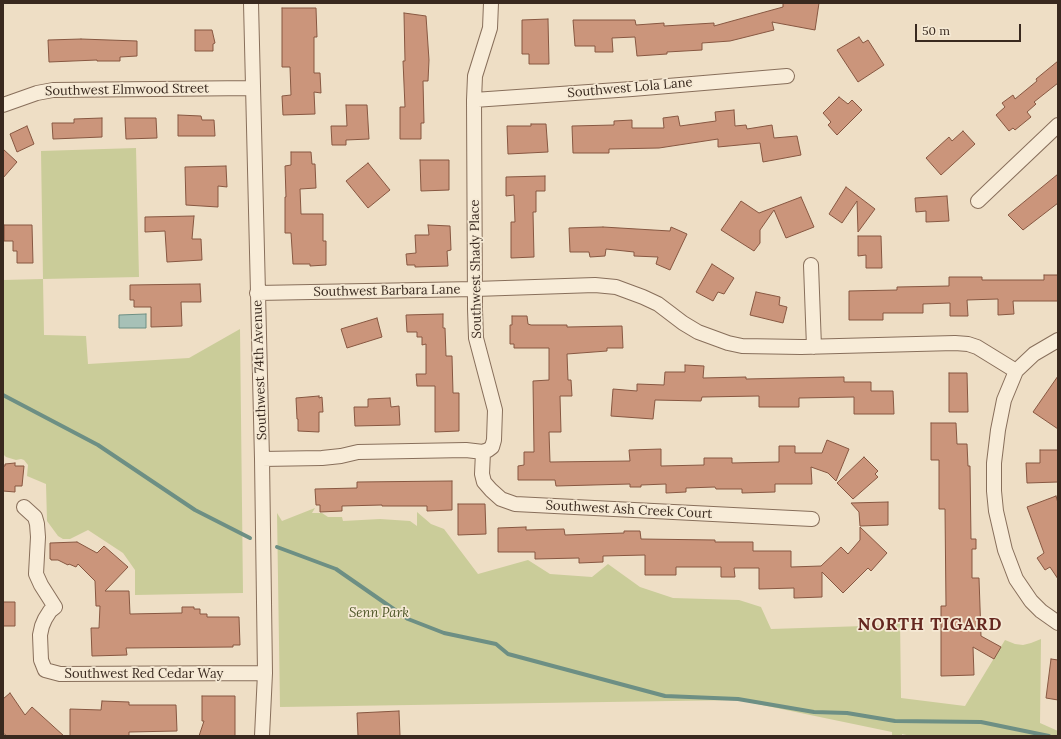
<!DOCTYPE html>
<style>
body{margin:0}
#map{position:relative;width:1061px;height:739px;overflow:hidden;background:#eedec5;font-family:Lora,serif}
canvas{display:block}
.frame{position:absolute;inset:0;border:4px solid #39291f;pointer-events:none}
.scale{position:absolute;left:915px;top:24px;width:106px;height:18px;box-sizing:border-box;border:2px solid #39291f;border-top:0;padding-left:5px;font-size:12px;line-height:14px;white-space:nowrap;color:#39291f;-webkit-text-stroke:3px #f5e9d4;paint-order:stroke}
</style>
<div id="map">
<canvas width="1061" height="739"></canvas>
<div class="frame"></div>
<div class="scale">50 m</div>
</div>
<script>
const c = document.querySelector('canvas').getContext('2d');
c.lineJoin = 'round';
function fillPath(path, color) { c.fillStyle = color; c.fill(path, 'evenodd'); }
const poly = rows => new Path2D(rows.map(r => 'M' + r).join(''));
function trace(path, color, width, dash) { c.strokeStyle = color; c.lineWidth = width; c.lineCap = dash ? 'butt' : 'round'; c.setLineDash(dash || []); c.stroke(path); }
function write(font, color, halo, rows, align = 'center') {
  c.font = font + ' Lora,serif'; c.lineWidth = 3.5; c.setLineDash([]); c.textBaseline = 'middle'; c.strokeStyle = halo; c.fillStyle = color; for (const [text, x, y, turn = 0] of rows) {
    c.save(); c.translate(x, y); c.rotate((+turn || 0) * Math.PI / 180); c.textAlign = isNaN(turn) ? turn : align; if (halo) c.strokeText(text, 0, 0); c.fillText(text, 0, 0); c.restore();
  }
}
const green = poly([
 [136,148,139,277,43,279,44,335,86,336,88,364,189,358,240,329,243,593,135,595,135,570,123,553,88,530,70,539,63,539,58,536,47,521,46,484,27,476,28,465,24,460,21,459,16,460,6,457,3,454,3,280,43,279,41,151],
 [315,508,312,513,322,513,328,517,342,517,343,521,380,519,410,521,417,526,417,512,431,524,444,529,478,574,528,560,550,574,592,577,608,564,640,587,673,598,739,600,761,607,771,629,895,625,900,619,901,698,965,706,1005,640,1015,644,1023,645,1031,643,1041,639,1040,723,1058,731,1058,736,911,736,902,734,902,736,892,736,892,732,738,700,280,707,277,513,282,521]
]);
const water = poly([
 [146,314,146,328,119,328,119,315,146,314]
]);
const stream = poly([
 [3,395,98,445,195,510,250,538],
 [277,547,336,569,408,619,444,633,496,644,508,654,665,696,738,699,814,712,847,713,895,721,981,722,1049,736]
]);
const building = poly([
 [783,3,819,3,815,30,772,22,774,30,730,41,702,43,702,50,667,52,667,54,637,56,635,37,612,38,613,52,595,52,595,46,575,46,573,20,635,20,636,25,664,23,664,26,714,23,714,26,783,7,783,3],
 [282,8,316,8,317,37,314,37,314,73,320,73,321,93,314,92,315,114,283,115,282,96,291,95,290,67,282,67,282,8],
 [404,13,426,16,429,60,428,81,423,81,424,123,421,123,421,139,400,139,400,107,405,107,403,61,405,61,404,13],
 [548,19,549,64,529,64,529,54,522,54,522,20,548,19],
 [195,30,212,30,215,43,213,44,213,51,195,51,195,30],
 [859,37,863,43,868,40,884,65,858,82,837,50,859,37],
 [81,39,137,41,137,56,120,57,120,61,97,61,97,60,49,62,48,40,81,39],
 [1058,61,1058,83,1034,102,1036,104,1027,112,1031,117,1015,130,1013,128,1009,131,996,115,1005,107,1002,103,1013,95,1015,99,1037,81,1036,79,1058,61],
 [839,97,848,104,852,100,862,110,837,135,828,125,831,122,823,113,839,97],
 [346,105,367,105,369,139,346,140,346,145,332,145,331,126,347,126,346,105],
 [734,110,735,126,746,125,747,129,772,125,774,138,797,136,801,155,763,162,760,143,718,147,718,139,659,148,609,149,609,153,573,153,572,126,614,125,614,121,632,120,632,128,664,128,663,118,678,116,680,126,716,121,715,112,734,110],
 [178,115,201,116,202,120,214,120,215,136,178,136,178,115],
 [102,118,102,137,53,139,52,123,74,123,74,119,102,118],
 [125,118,156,118,157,138,126,139,125,118],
 [531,124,546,124,548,152,508,154,507,126,531,126,531,124],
 [27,126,34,144,17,152,10,134,27,126],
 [963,131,975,144,941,175,926,158,949,137,952,141,963,131],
 [3,149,17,162,3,178,3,149],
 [291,152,311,152,312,164,315,164,316,188,300,189,301,214,323,214,323,241,326,241,326,265,310,266,310,264,293,264,291,233,285,233,285,197,286,197,285,166,291,165,291,152],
 [420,160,449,160,449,190,421,191,420,160],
 [368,163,390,190,368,208,346,181,368,163],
 [226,166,227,187,218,186,218,207,186,205,185,167,226,166],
 [1058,174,1058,203,1023,230,1008,215,1058,174],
 [545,176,545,191,536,191,536,212,533,212,534,257,511,258,511,222,515,222,514,195,506,196,506,177,545,176],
 [846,187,875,209,858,232,857,201,842,223,829,214,846,187],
 [947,196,949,221,926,222,926,211,916,212,915,198,947,196],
 [801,197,814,227,786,238,774,210,760,230,760,243,754,251,721,230,741,201,759,213,801,197],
 [194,216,192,239,201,239,202,260,167,262,165,231,145,232,145,217,194,216],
 [4,225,32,225,33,263,17,263,17,251,13,251,13,241,4,241,4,225],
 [428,225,450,226,451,250,447,251,448,266,415,267,415,265,407,265,406,254,416,253,415,235,429,235,428,225],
 [603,227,670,231,671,227,687,234,670,270,656,264,658,257,634,256,634,252,606,249,605,256,590,257,589,252,570,252,569,228,603,227],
 [858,236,881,236,882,268,866,268,866,255,858,256,858,236],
 [712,264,734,278,724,294,718,292,713,301,696,292,712,264],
 [1044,275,1058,275,1058,301,1013,301,1014,314,998,315,998,299,967,300,968,316,950,316,950,303,923,304,923,313,883,313,883,320,849,320,849,291,897,290,897,287,949,286,949,277,982,277,982,280,1044,280,1044,275],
 [200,284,201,302,181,302,182,326,151,327,151,307,134,307,134,300,130,300,130,285,200,284],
 [756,292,780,297,779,305,787,307,783,323,750,315,756,292],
 [443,314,443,328,445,328,446,356,452,356,453,393,459,393,459,431,435,432,435,386,417,386,416,374,426,374,426,344,422,345,422,337,417,337,417,332,407,332,406,315,443,314],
 [512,316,527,316,528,324,531,325,567,325,567,327,622,326,623,348,607,348,607,351,567,354,568,380,571,380,572,396,560,396,561,432,549,432,550,462,630,461,629,450,661,449,661,466,704,465,704,458,732,458,732,463,779,462,779,446,795,446,795,453,822,453,827,440,849,449,836,481,828,473,811,467,812,484,775,484,775,492,742,493,742,489,716,489,715,487,686,488,686,492,666,493,666,484,641,485,641,487,630,487,630,484,556,486,555,480,518,480,518,466,524,465,524,452,534,452,533,381,549,380,549,348,514,348,514,344,510,344,510,325,512,325,512,316],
 [377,318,382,337,347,348,341,329,377,318],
 [685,365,704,366,703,378,746,377,746,379,844,377,844,382,871,382,871,391,893,391,894,414,854,414,854,397,799,398,799,407,759,407,759,396,702,397,701,401,655,400,653,419,611,416,613,389,637,391,637,384,664,385,665,372,685,372,685,365],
 [949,373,967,373,968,412,949,412,949,373],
 [1058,376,1058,429,1033,412,1058,376],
 [319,396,319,398,322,397,323,412,319,412,319,432,298,431,298,419,297,419,296,398,319,396],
 [390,398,391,407,399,406,400,425,355,426,354,407,368,407,368,399,390,398],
 [931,423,956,423,957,444,967,444,968,466,970,466,971,539,976,539,976,549,972,549,972,578,979,578,981,636,1001,647,994,659,973,647,974,675,941,676,941,606,946,606,945,509,939,509,939,460,931,460,931,423],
 [1040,450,1058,450,1058,482,1027,483,1026,463,1040,463,1040,450],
 [864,457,878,471,875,474,878,477,853,499,837,483,864,457],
 [15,463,15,466,24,466,22,486,15,486,15,492,3,491,3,466,5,466,5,464,15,463],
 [452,481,452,510,427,511,427,506,382,506,382,505,342,506,342,511,320,512,320,505,316,505,315,489,357,488,357,482,452,481],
 [1056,496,1058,503,1058,579,1050,567,1045,570,1037,558,1044,553,1027,507,1056,496],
 [888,502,888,525,860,526,859,512,851,503,888,502],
 [458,504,485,504,486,534,458,535,458,504],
 [526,527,526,530,564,529,565,535,624,533,624,531,640,531,641,539,715,540,715,542,753,542,753,551,791,551,791,567,821,566,841,547,848,554,860,540,860,527,887,553,871,571,868,568,843,593,822,572,822,597,794,598,794,588,759,589,759,568,734,568,735,577,721,577,721,567,676,567,676,575,645,575,645,555,603,556,603,562,579,563,579,558,535,559,535,552,498,552,498,528,526,527],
 [77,542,97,553,104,546,128,567,105,591,129,591,130,614,180,613,182,613,182,607,194,607,194,609,200,609,200,614,207,614,207,617,239,617,240,645,233,645,233,647,126,648,127,655,92,656,91,628,99,628,100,606,96,606,95,581,78,564,76,567,69,564,68,565,58,560,51,560,51,559,50,559,50,543,77,542],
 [3,602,15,602,15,626,3,626,3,602],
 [1051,659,1058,660,1058,700,1046,698,1051,659],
 [10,693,25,715,32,707,64,736,7,736,3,733,3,699,10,693],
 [202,696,235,696,235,736,199,736,204,721,202,721,202,696],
 [102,701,129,702,129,705,176,705,177,731,129,732,129,736,70,736,70,709,101,710,102,701],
 [399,711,400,736,358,736,357,713,399,711]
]);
const minor = poly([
 [251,3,262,459,265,673,262,736],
 [474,100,632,89,787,76],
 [3,105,37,93,53,90,253,88],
 [978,201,1058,125],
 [811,265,814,347],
 [257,293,475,289,595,285,616,287,643,297,658,304,683,323,698,332,728,343,742,346,801,347,955,343,968,344,977,347,1016,371],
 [1058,340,1034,354,1016,371,1004,400,998,430,994,463,994,491,996,511,1005,550,1016,579,1031,601,1041,611,1058,623],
 [483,452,482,474,484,482,491,490,501,499,515,504,812,519],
 [262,459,322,458,341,456,358,452,466,450,483,452,488,450,492,447,494,440,495,410,476,338,475,309,474,100,475,76,490,28,491,3],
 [24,507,35,517,37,524,38,537,36,574,41,585,55,607,50,611,45,619,42,626,40,635,41,660,45,670,60,674,265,673]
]);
const streetNames = [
 ["Southwest Lola Lane",630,88,-5],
 ["Southwest Elmwood Street",127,90,-1],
 ["Southwest Shady Place",476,269,-91],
 ["Southwest Barbara Lane",387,291,-1],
 ["Southwest 74th Avenue",260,370,-92],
 ["Southwest Ash Creek Court",629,510,3],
 ["Southwest Red Cedar Way",144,674]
];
const parkNames = [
 ["Senn Park",379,613]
];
const districtNames = [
 ["NORTH TIGARD",930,625]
];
fillPath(green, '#cacc99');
fillPath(water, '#a7c1b7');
trace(water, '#6d8f84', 1);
trace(stream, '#6d8f84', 4);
fillPath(building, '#cb957b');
trace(building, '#875741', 1);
trace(minor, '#886f5b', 16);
trace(minor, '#f8ecd8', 14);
write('13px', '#39291f', '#f5e9d4', streetNames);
write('italic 13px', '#4d5526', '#f5e9d4', parkNames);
c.letterSpacing = '1px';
write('bold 17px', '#65271f', '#f5e9d4', districtNames);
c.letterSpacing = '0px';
</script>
